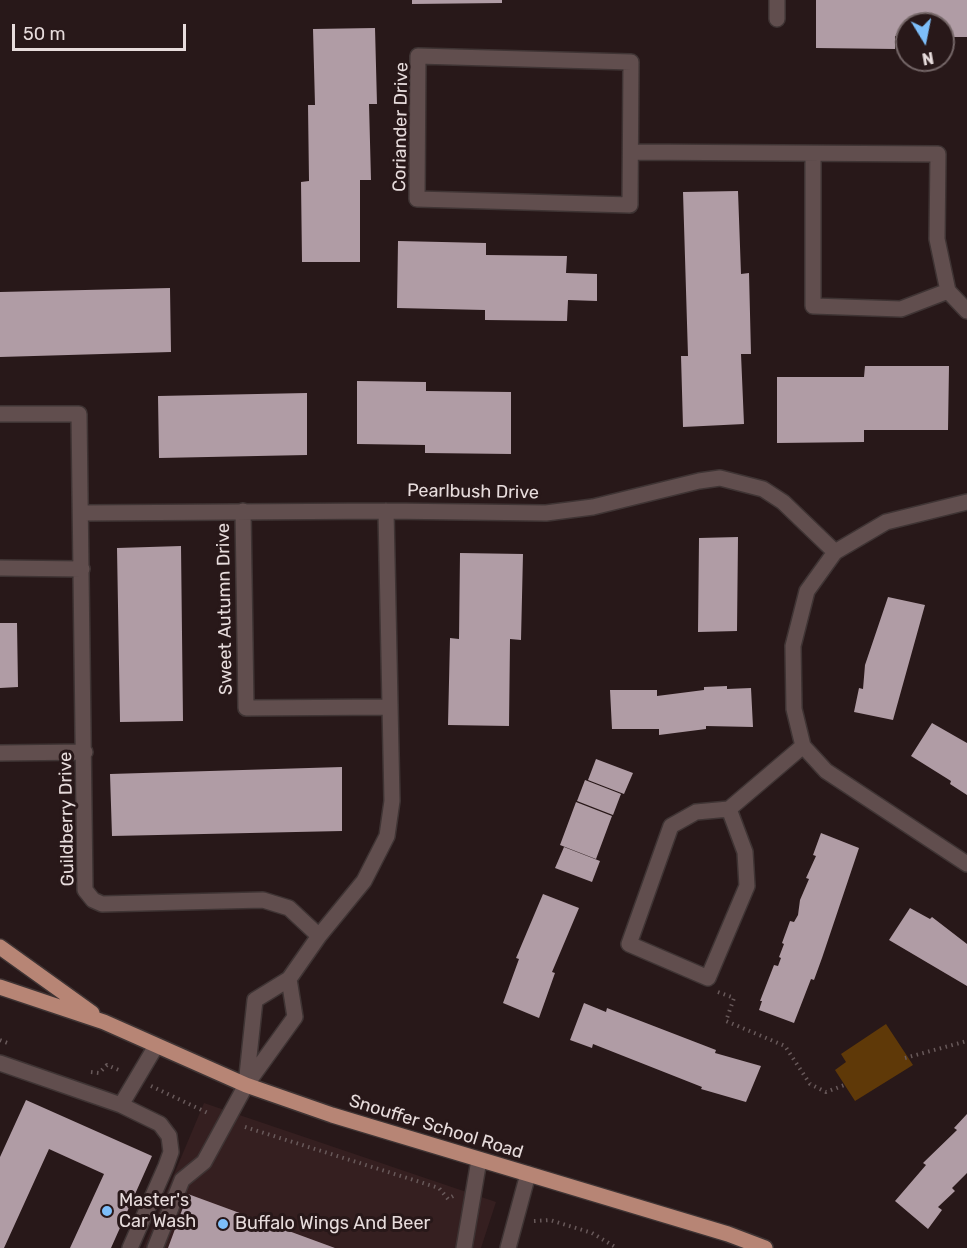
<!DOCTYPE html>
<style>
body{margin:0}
#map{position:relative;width:967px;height:1248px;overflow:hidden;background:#281819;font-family:Rubik,sans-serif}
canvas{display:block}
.north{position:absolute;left:895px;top:12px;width:60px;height:60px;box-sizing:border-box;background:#281819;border:2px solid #746667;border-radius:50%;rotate:170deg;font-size:16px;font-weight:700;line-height:24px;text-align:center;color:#e7dcdc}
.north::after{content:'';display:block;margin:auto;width:21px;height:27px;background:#7dbef9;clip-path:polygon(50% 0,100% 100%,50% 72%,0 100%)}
.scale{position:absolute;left:12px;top:24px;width:174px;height:27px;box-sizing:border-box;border:3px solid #e7dcdc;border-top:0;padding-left:8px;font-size:18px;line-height:21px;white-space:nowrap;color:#e7dcdc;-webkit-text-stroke:4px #281819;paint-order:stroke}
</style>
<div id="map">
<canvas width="967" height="1248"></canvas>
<div class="north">N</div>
<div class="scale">50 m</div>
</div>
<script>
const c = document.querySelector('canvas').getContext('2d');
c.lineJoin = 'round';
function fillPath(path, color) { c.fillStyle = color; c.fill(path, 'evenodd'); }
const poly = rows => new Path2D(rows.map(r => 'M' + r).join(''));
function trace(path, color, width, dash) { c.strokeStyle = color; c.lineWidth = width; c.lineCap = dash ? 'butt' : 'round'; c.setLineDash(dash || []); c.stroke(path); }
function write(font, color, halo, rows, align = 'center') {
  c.font = font + ' Rubik,sans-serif'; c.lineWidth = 6; c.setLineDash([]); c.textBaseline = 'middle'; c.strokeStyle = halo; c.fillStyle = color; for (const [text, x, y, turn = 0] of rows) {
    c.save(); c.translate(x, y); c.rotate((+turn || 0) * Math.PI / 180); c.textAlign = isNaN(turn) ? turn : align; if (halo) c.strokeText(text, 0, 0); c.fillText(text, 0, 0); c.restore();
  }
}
const built = poly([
 [204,1103,496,1202,481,1248,143,1248]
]);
const green = poly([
 [886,1024,913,1065,855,1101,835,1070,846,1062,841,1054]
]);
const building = poly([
 [412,0,502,0,502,3,412,4],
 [816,0,967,0,967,37,943,37,943,24,907,24,907,36,895,36,895,49,816,48],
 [375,28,377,104,369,104,371,180,360,180,360,262,302,262,301,182,309,181,308,105,315,105,313,29],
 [738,191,741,274,749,273,751,354,741,354,744,424,683,427,681,356,688,356,683,192],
 [398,241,486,243,486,255,567,256,566,273,597,274,597,301,568,300,567,321,485,320,485,310,397,308],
 [170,288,171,352,0,357,0,292],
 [865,366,949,366,948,430,864,430,864,442,777,443,777,377,864,377],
 [357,381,426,382,426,391,511,392,511,454,425,453,425,445,357,444],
 [307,393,307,455,159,458,158,396],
 [738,537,737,631,698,632,699,538],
 [181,546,183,721,120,722,117,548],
 [460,553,523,554,521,640,510,639,509,726,448,725,450,638,459,639],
 [888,597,925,605,893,720,854,712,859,688,863,689,865,665],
 [0,623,17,623,18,687,0,688],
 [727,686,727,689,751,688,753,727,706,726,706,729,659,735,659,729,612,729,610,690,657,690,657,696,704,690,704,687],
 [932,723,967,743,967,795,950,784,951,781,911,756],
 [596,759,633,773,624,794,588,780],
 [342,767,342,831,112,836,110,774],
 [585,780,621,794,613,815,577,801],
 [576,802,612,816,596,859,560,845],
 [821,833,859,848,822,958,814,980,811,979,794,1023,759,1010,762,1001,760,1001,774,965,778,966,781,958,779,957,784,944,782,943,790,921,794,922,798,915,800,900,809,879,806,878,816,856,813,855],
 [564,847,600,861,592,882,555,868],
 [543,894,579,908,552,972,555,973,539,1018,503,1003,519,959,516,958],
 [910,908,930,919,932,917,967,944,967,986,889,940],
 [584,1003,606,1012,607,1008,716,1050,715,1053,761,1066,746,1102,701,1089,702,1087,593,1044,592,1048,570,1040],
 [26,1100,152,1156,111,1248,70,1248,104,1174,49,1149,4,1248,0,1248,0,1157],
 [967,1114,967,1173,952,1188,955,1191,938,1207,942,1210,928,1229,895,1201,926,1165,923,1163,957,1130,954,1128],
 [188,1194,335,1248,168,1248]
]);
const path = poly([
 [718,992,734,998,726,1021,785,1046,810,1084,826,1092,847,1084],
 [0,1040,10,1044],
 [905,1058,967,1041],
 [91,1072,99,1073,107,1065,121,1071],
 [151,1086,210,1114],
 [245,1127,439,1188,448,1199,453,1196],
 [534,1221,550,1220,592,1233,617,1248]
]);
const minor = poly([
 [777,19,777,0],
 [418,56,631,62,630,205,417,199,418,56],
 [631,152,938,154,937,239,948,291,967,311],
 [813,154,813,306,901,309,948,291],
 [0,414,79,414,85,890,93,900,102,904,263,900,289,908,319,936],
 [967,502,886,522,835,552,807,591,793,646,794,709,803,746,826,771,967,864],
 [243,511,246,708,389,707],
 [81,513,386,511,546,513,593,507,699,481,720,478,763,489,783,502,835,552],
 [0,568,82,569],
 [0,753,85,752],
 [729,809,745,852,747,886,708,978,629,944,671,826,696,812,729,809,803,746],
 [0,1063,121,1105,160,1124,169,1136,171,1152,166,1166,130,1248],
 [246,1085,255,1000,289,979,319,936,364,881,387,836,392,801,386,511],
 [121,1105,156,1046],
 [155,1248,182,1180,204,1162,246,1085,295,1017,289,979],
 [464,1248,479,1160],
 [508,1248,528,1174]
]);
const major = poly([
 [0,947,92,1013],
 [0,987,104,1022,246,1085,332,1115,728,1234,765,1248]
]);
const markers = [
 [107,1211,6,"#7dbef9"],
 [223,1224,6,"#7dbef9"]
];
const streetNames = [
 ["Coriander Drive",401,127,-89],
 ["Pearlbush Drive",473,492,1],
 ["Sweet Autumn Drive",225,609,-91],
 ["Guildberry Drive",67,819,-91],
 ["Snouffer School Road",436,1127,17]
];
const poiNames = [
 ["Master's",119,1201],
 ["Car Wash",119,1222],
 ["Buffalo Wings And Beer",235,1224]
];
fillPath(built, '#351f20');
fillPath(green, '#5f3908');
fillPath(building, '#b09ca5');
trace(minor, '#3f3434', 18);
trace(major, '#3f3434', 18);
trace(path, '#68595a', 4, [1.5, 4.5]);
trace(minor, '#614e4e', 15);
trace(major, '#b78575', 15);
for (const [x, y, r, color] of markers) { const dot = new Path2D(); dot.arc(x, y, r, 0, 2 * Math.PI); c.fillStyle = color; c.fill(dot); trace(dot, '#281819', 2); }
write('18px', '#e7dcdc', '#281819', streetNames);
write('18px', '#e7dcdc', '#281819', poiNames, 'left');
</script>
